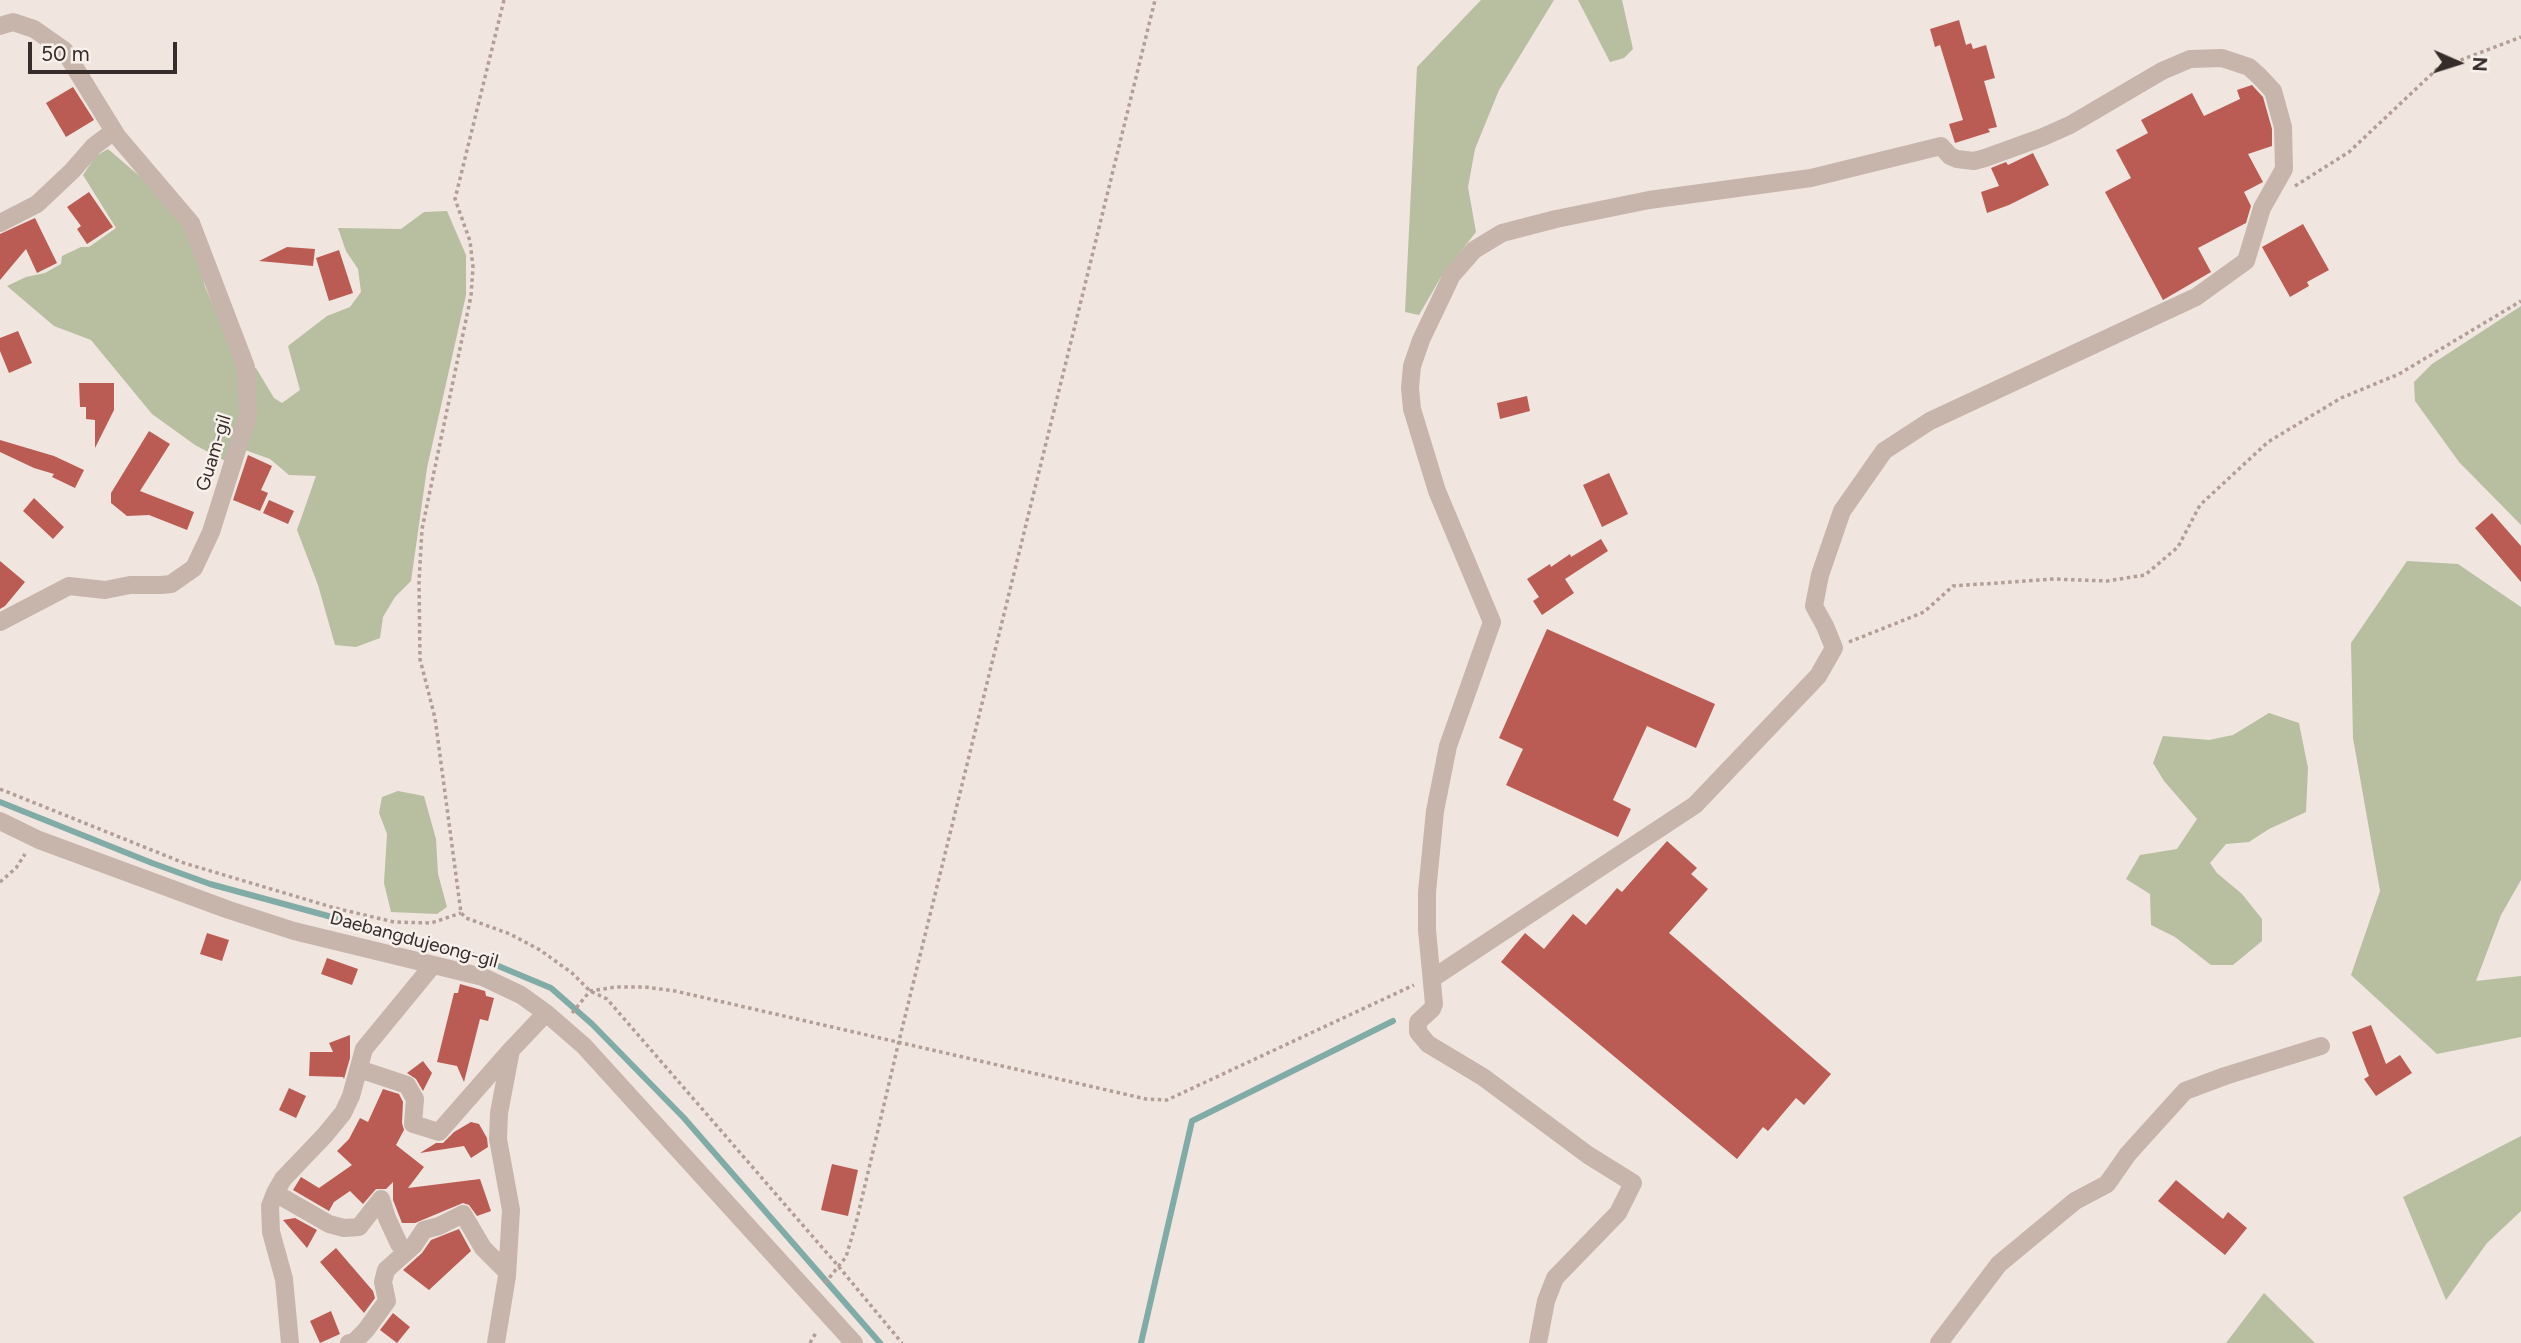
<!DOCTYPE html>
<style>
body{margin:0}
#map{position:relative;width:2521px;height:1343px;overflow:hidden;background:#f0e5df;font-family:Figtree,sans-serif}
canvas{display:block}
.north{position:absolute;left:2423px;top:28px;width:70px;height:70px;-webkit-text-stroke:5px #f8f0eb;paint-order:stroke;rotate:93deg;font-size:19px;font-weight:700;line-height:28px;text-align:center;color:#362c2a}
.north::after{content:'';display:block;margin:auto;width:24px;height:32px;background:#362c2a;clip-path:polygon(50% 0,100% 100%,50% 72%,0 100%)}
.scale{position:absolute;left:28px;top:42px;width:149px;height:32px;box-sizing:border-box;border:4px solid #362c2a;border-top:0;padding-left:9px;font-size:21px;line-height:24px;white-space:nowrap;color:#362c2a;-webkit-text-stroke:5px #f8f0eb;paint-order:stroke}
</style>
<div id="map">
<canvas width="2521" height="1343"></canvas>
<div class="north">N</div>
<div class="scale">50 m</div>
</div>
<script>
const c = document.querySelector('canvas').getContext('2d');
c.lineJoin = 'round';
function fillPath(path, color) { c.fillStyle = color; c.fill(path, 'evenodd'); }
const poly = rows => new Path2D(rows.map(r => 'M' + r).join(''));
function trace(path, color, width, dash) { c.strokeStyle = color; c.lineWidth = width; c.lineCap = dash ? 'butt' : 'round'; c.setLineDash(dash || []); c.stroke(path); }
function write(font, color, halo, rows, align = 'center') {
  c.font = font + ' Figtree,sans-serif'; c.lineWidth = 5; c.setLineDash([]); c.textBaseline = 'middle'; c.strokeStyle = halo; c.fillStyle = color; for (const [text, x, y, turn = 0] of rows) {
    c.save(); c.translate(x, y); c.rotate((+turn || 0) * Math.PI / 180); c.textAlign = isNaN(turn) ? turn : align; if (halo) c.strokeText(text, 0, 0); c.fillText(text, 0, 0); c.restore();
  }
}
const green = poly([
 [1481,0,1554,0,1499,90,1475,149,1468,187,1476,232,1441,277,1419,315,1405,312,1417,67],
 [1578,0,1622,0,1633,49,1624,58,1610,62],
 [108,149,150,185,185,222,199,261,205,287,241,367,256,368,274,398,282,403,300,390,288,346,327,316,350,307,361,292,358,269,346,251,338,228,401,229,424,212,447,211,466,255,466,295,427,468,411,581,395,597,383,617,380,638,356,647,335,645,318,585,297,530,316,476,289,475,270,459,245,450,227,462,195,445,152,414,91,340,54,326,7,286,26,277,45,273,61,264,62,256,81,247,89,247,116,228,83,175,96,156],
 [2521,306,2521,525,2459,462,2415,401,2414,382,2432,364],
 [2407,561,2458,564,2521,607,2521,880,2501,915,2476,981,2521,976,2521,1037,2437,1054,2351,975,2380,891,2353,738,2351,643],
 [2269,713,2299,723,2308,768,2306,812,2269,829,2249,842,2226,844,2210,863,2217,873,2242,894,2262,919,2262,941,2233,965,2211,965,2175,937,2151,925,2150,894,2126,879,2140,855,2177,849,2197,819,2164,781,2153,763,2163,736,2209,740,2233,735],
 [398,791,424,796,436,839,438,874,447,907,437,914,391,912,384,883,387,834,379,813,382,797],
 [2521,1136,2521,1211,2487,1243,2446,1300,2403,1197],
 [2264,1293,2315,1343,2226,1343]
]);
const stream = poly([
 [0,802,152,863,210,884,472,955,551,988,592,1024,684,1118,880,1343],
 [1141,1343,1192,1121,1393,1021]
]);
const building = poly([
 [1959,20,1966,45,1971,43,1973,49,1986,45,1995,78,1984,81,1997,127,1988,129,1990,132,1955,143,1949,124,1963,120,1940,45,1935,47,1930,29],
 [2252,85,2263,97,2272,129,2272,146,2248,154,2263,182,2244,192,2251,206,2246,223,2198,248,2211,272,2163,300,2105,192,2131,178,2116,150,2148,133,2141,120,2192,93,2204,116,2240,99,2237,90],
 [73,87,94,120,66,137,46,103],
 [2033,153,2049,185,2009,205,1987,213,1981,192,1999,186,1991,168,2006,162,2008,165],
 [89,192,113,227,87,244,77,229,81,226,67,207],
 [35,218,57,263,37,273,26,249,0,280,0,234],
 [2303,224,2329,270,2307,282,2309,286,2290,297,2262,247],
 [287,247,315,249,313,266,259,261],
 [339,250,353,293,329,301,316,258],
 [18,331,32,363,9,373,0,351,0,338],
 [79,383,114,383,114,410,95,448,95,420,86,419,86,407,80,407],
 [1527,396,1530,411,1500,419,1497,403],
 [149,431,170,444,140,491,194,512,187,530,149,515,127,516,111,503,111,493],
 [0,440,54,456,84,470,75,488,52,477,54,474,34,468,0,452],
 [248,455,272,466,261,490,268,493,260,511,233,500],
 [1609,473,1628,514,1602,527,1583,485],
 [34,498,64,527,53,539,23,511],
 [269,500,294,511,288,524,263,513],
 [2492,513,2521,546,2521,582,2475,528],
 [1601,539,1608,551,1565,579,1574,593,1542,615,1533,601,1539,597,1527,579,1550,564,1551,567,1570,554,1571,557],
 [0,561,25,582,5,606,0,609],
 [1547,629,1715,704,1696,748,1647,726,1613,800,1631,809,1618,837,1506,785,1523,749,1499,738],
 [1667,841,1697,868,1691,874,1708,889,1669,933,1831,1074,1804,1105,1796,1098,1768,1131,1763,1127,1737,1159,1501,962,1525,933,1544,949,1573,914,1586,925,1617,888,1622,892],
 [207,933,229,940,222,961,200,954],
 [327,958,358,969,352,985,321,974],
 [460,984,485,991,486,996,494,998,488,1021,480,1019,464,1082,457,1066,437,1062,454,993,458,993],
 [2371,1025,2386,1064,2400,1055,2412,1073,2376,1096,2364,1079,2369,1076,2352,1032],
 [350,1035,350,1058,344,1079,343,1077,309,1076,310,1052,333,1052,329,1043],
 [423,1061,432,1073,423,1091,416,1079,407,1073],
 [289,1088,306,1096,296,1118,279,1110],
 [383,1089,399,1094,403,1102,402,1123,404,1130,396,1145,424,1167,408,1188,480,1179,491,1211,477,1216,469,1205,463,1203,415,1223,402,1223,393,1200,393,1182,386,1189,376,1189,363,1204,350,1191,334,1202,329,1211,293,1190,301,1177,319,1188,352,1165,337,1151,349,1139,360,1118,368,1122],
 [471,1122,479,1124,487,1138,488,1147,471,1158,464,1146,420,1153,436,1143,443,1143,454,1132],
 [832,1164,858,1170,848,1216,821,1210],
 [2176,1180,2223,1219,2228,1212,2247,1228,2225,1255,2158,1201],
 [295,1218,317,1230,307,1248,283,1220],
 [459,1229,471,1251,429,1290,403,1270,422,1253,431,1240],
 [336,1248,373,1291,375,1298,364,1313,320,1262],
 [331,1311,340,1334,320,1343,310,1321],
 [393,1313,410,1327,397,1343,380,1330]
]);
const path = poly([
 [504,0,455,199,470,241,473,267,471,296,422,529,419,582,420,659,435,718,461,913,466,918,510,934,540,950,572,973,590,991,607,999,839,1267,902,1343],
 [2295,186,2349,152,2437,69,2521,37],
 [1849,642,1924,612,1953,586,2054,579,2107,581,2145,575,2178,547,2200,505,2268,442,2341,398,2399,374,2521,301],
 [0,789,184,863,335,908,394,922,431,923,461,913],
 [0,882,16,868,25,854],
 [572,1013,590,991,616,987,645,987,675,991,1146,1099,1167,1100,1414,985],
 [825,1283,846,1257,857,1219,899,1041,1155,0],
 [810,1343,817,1331]
]);
const minor = poly([
 [0,26,13,22,34,29,64,50,117,136,191,223,246,367,248,415,211,532,194,568,171,584,161,585,130,585,105,590,69,586,0,622],
 [0,223,37,204,72,171,94,146,114,131],
 [0,821,39,840,229,910,294,931,483,977,521,995,546,1013,584,1046,854,1343],
 [1433,978,1695,805,1818,676,1834,648,1825,626,1814,606,1820,575,1842,511,1884,451,1930,421,2196,297,2246,261,2262,208,2284,169,2283,127,2273,91,2259,76,2249,67,2222,58,2190,59,2162,71,2070,125,2043,137,1985,158,1974,161,1957,159,1950,156,1941,146,1811,178,1649,200,1556,219,1502,233,1474,250,1452,275,1421,340,1412,366,1410,388,1412,409,1437,491,1492,622,1448,746,1435,811,1427,892,1427,930,1434,1004,1432,1009,1418,1022,1418,1032,1428,1044,1483,1077,1588,1155,1633,1183,1618,1213,1555,1278,1546,1301,1538,1343],
 [359,1069,407,1085,415,1099,413,1124,439,1132,510,1051],
 [275,1193,329,1224,344,1228,359,1227,381,1199,387,1218,399,1244,407,1251],
 [290,1343,284,1279,271,1232,270,1206,275,1193,283,1179,325,1135,343,1113,351,1096,364,1049,433,965],
 [349,1343,354,1342,366,1330,387,1301,383,1282,386,1270,414,1245,424,1230,439,1226,463,1214,483,1248,507,1272],
 [496,1343,507,1276,511,1210,498,1139,499,1113,511,1050,546,1013],
 [1939,1343,1999,1264,2075,1201,2107,1184,2128,1154,2185,1091,2225,1076,2321,1046]
]);
const streetNames = [
 ["Guam-gil",214,453,-73],
 ["Daebangdujeong-gil",414,940,15]
];
fillPath(green, '#b8bea0');
trace(stream, '#80aba6', 6);
fillPath(building, '#ba5c53');
trace(path, '#b39e96', 3.5, [3.5, 3.5]);
trace(minor, '#c7b4ab', 18);
write('19px', '#362c2a', '#f8f0eb', streetNames);
</script>
